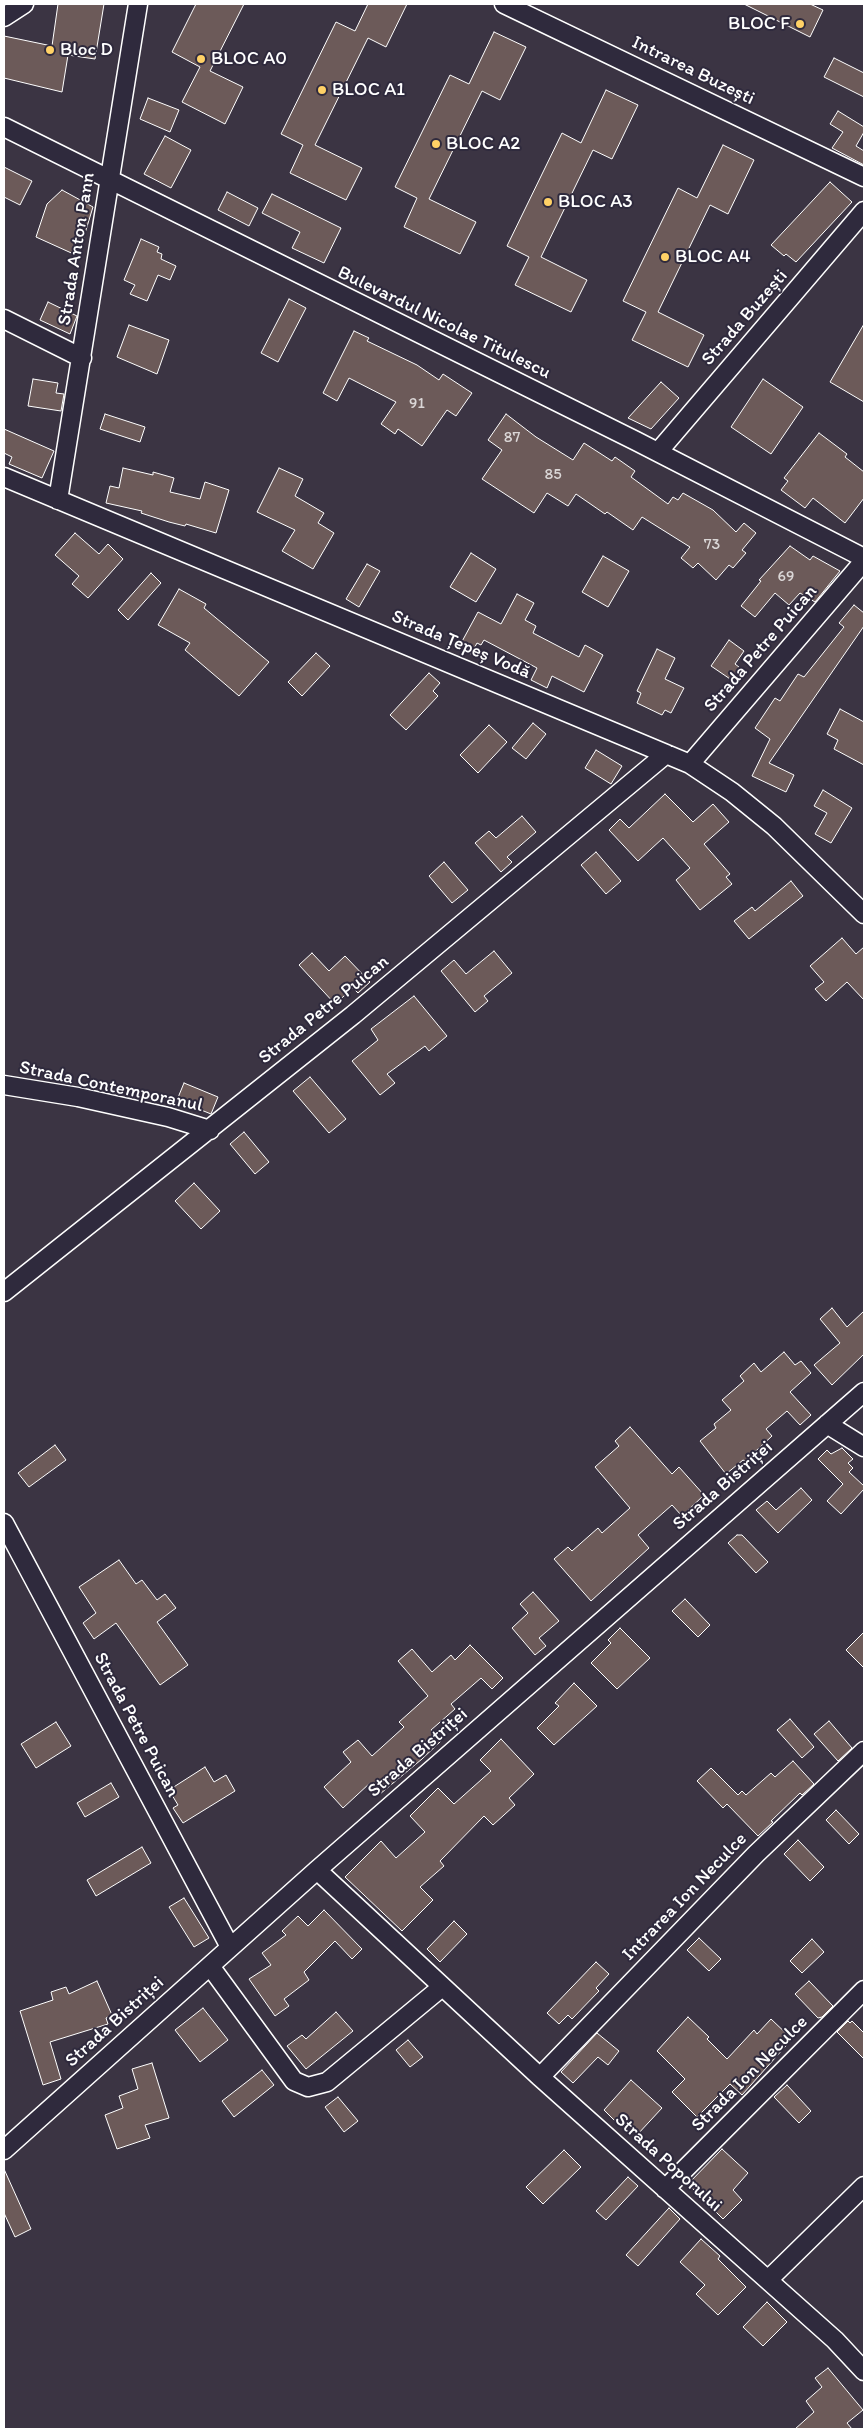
<!DOCTYPE html>
<meta charset="utf-8">
<style>
body{margin:0}
#map{position:relative;width:868px;height:2433px;overflow:hidden;background:#3b3443;font-family:Itim,sans-serif}
canvas{display:block}
.frame{position:absolute;inset:0;border:5px solid #fff;pointer-events:none}
</style>
<div id="map">
<canvas width="868" height="2433"></canvas>
<div class="frame"></div>
</div>
<script>
const c = document.querySelector('canvas').getContext('2d');
c.lineJoin = 'round';
function fillPath(path, color) { c.fillStyle = color; c.fill(path, 'evenodd'); }
const poly = rows => new Path2D(rows.map(r => 'M' + r).join(''));
function trace(path, color, width, dash) { c.strokeStyle = color; c.lineWidth = width; c.lineCap = dash ? 'butt' : 'round'; c.setLineDash(dash || []); c.stroke(path); }
function write(font, color, halo, rows, align = 'center') {
  c.font = font + ' Itim,sans-serif'; c.lineWidth = 4; c.setLineDash([]); c.textBaseline = 'middle'; c.strokeStyle = halo; c.fillStyle = color; for (const [text, x, y, turn = 0] of rows) {
    c.save(); c.translate(x, y); c.rotate((+turn || 0) * Math.PI / 180); c.textAlign = isNaN(turn) ? turn : align; if (halo) c.strokeText(text, 0, 0); c.fillText(text, 0, 0); c.restore();
  }
}
const building = poly([
 [58,4,104,4,95,59,68,55,62,92,4,78,4,36,52,46,58,4],
 [196,4,244,4,210,71,243,87,225,124,182,102,200,67,172,52,196,4],
 [368,4,407,4,386,47,368,38,315,145,362,168,346,200,290,173,303,145,281,134,336,22,355,31,368,4],
 [744,4,810,4,823,10,810,37,744,4],
 [494,32,526,47,500,100,482,91,429,199,476,222,460,254,404,227,417,198,395,187,450,75,469,84,494,32],
 [834,58,864,73,864,97,824,77,834,58],
 [606,90,638,105,612,159,593,150,541,257,587,280,571,312,515,285,529,257,507,246,562,133,581,143,606,90],
 [148,98,179,110,170,132,140,119,148,98],
 [838,111,864,127,864,132,856,146,864,151,864,165,832,148,843,132,830,124,838,111],
 [165,136,191,150,171,188,144,174,165,136],
 [723,145,754,160,728,214,710,205,658,312,704,335,688,367,632,340,646,312,623,301,678,188,697,198,723,145],
 [4,167,32,181,20,205,4,197,4,167],
 [830,182,852,202,796,262,786,254,784,256,771,245,830,182],
 [62,190,93,207,78,256,36,237,47,204,62,190],
 [227,192,258,208,249,226,218,210,227,192],
 [272,194,341,228,324,263,292,248,300,232,262,213,272,194],
 [141,239,159,247,157,252,162,254,161,259,176,266,170,280,158,275,147,301,130,294,135,285,124,280,141,239],
 [289,299,306,308,278,362,261,353,289,299],
 [48,302,77,316,70,334,40,320,48,302],
 [864,324,864,402,830,382,864,324],
 [129,325,169,340,157,374,117,357,129,325],
 [354,331,369,338,367,341,417,365,439,380,443,374,472,393,456,416,447,410,422,446,398,429,395,434,381,424,396,402,349,378,337,401,323,393,354,331],
 [33,379,58,383,56,393,64,394,61,411,28,406,33,379],
 [763,379,803,407,771,454,731,427,763,379],
 [661,382,679,398,651,429,628,418,661,382],
 [105,414,145,427,140,442,100,429,105,414],
 [506,414,536,437,573,460,584,443,612,461,615,457,635,471,631,477,668,504,673,497,678,500,683,493,713,510,736,532,744,523,756,533,742,550,746,553,733,568,729,565,716,580,698,563,693,568,681,558,690,547,642,517,633,530,607,512,605,514,576,494,568,506,547,493,534,513,482,479,502,450,488,440,506,414],
 [4,429,54,451,42,478,9,464,12,457,4,453,4,429],
 [819,433,847,454,845,457,864,472,864,498,845,523,813,498,805,508,781,490,788,481,784,478,819,433],
 [123,468,153,475,153,472,174,478,170,492,200,499,205,482,229,490,216,533,186,524,185,526,169,522,141,513,142,511,106,503,110,486,119,488,123,468],
 [279,468,303,479,295,496,324,513,318,523,334,533,313,569,282,551,295,530,257,512,279,468],
 [75,533,99,554,108,544,123,559,88,598,72,584,79,576,55,555,75,533],
 [790,546,810,560,813,556,840,571,815,602,800,593,789,605,775,593,755,617,741,606,761,581,759,580,790,546],
 [471,553,496,569,476,602,450,587,471,553],
 [603,556,629,571,608,607,582,592,603,556],
 [367,564,380,571,359,607,346,599,367,564],
 [151,573,161,583,128,620,118,610,151,573],
 [179,589,206,604,204,608,269,662,239,696,185,650,190,643,158,625,179,589],
 [517,594,534,603,525,620,536,626,533,633,579,657,585,645,603,655,584,692,552,676,547,688,531,680,537,668,484,640,481,645,477,643,471,654,459,647,478,612,501,624,517,594],
 [854,605,864,613,864,626,769,763,794,775,786,792,752,776,770,739,755,728,775,698,780,701,798,674,804,677,844,627,839,623,854,605],
 [729,640,744,651,735,664,744,671,736,683,711,666,729,640],
 [657,649,675,658,665,679,684,688,671,713,665,710,662,715,637,703,641,693,637,691,657,649],
 [316,653,330,666,302,696,288,682,316,653],
 [429,673,440,683,433,691,438,696,406,730,390,715,429,673],
 [840,709,864,722,864,765,834,749,838,740,827,734,840,709],
 [533,723,546,734,526,759,512,748,533,723],
 [489,725,507,742,478,773,460,755,489,725],
 [596,750,622,766,611,784,585,768,596,750],
 [823,790,852,808,831,843,815,834,827,813,814,806,823,790],
 [665,794,693,822,713,804,729,822,704,844,730,874,726,877,732,884,700,910,676,880,690,868,663,838,638,861,609,830,620,819,629,828,665,794],
 [522,816,536,832,507,857,512,862,501,872,475,843,489,831,496,838,522,816],
 [596,852,621,881,606,894,581,865,596,852],
 [444,862,468,890,452,903,429,876,444,862],
 [791,881,803,896,749,939,734,921,752,907,755,911,791,881],
 [842,938,856,954,864,947,864,1000,847,982,826,1001,815,989,824,982,810,966,842,938],
 [494,951,512,973,484,996,488,1001,475,1012,441,971,454,960,466,974,494,951],
 [312,953,329,971,345,956,370,982,358,993,353,988,335,1004,299,965,312,953],
 [414,996,447,1036,429,1051,425,1046,387,1074,395,1083,380,1095,352,1061,378,1040,371,1029,414,996],
 [310,1077,346,1119,329,1133,293,1091,310,1077],
 [184,1083,218,1097,211,1114,177,1100,184,1083],
 [244,1132,269,1162,255,1174,230,1144,244,1132],
 [194,1183,220,1211,201,1229,175,1201,194,1183],
 [832,1308,847,1327,864,1311,864,1354,832,1385,814,1365,840,1343,820,1319,832,1308],
 [784,1352,795,1365,801,1361,811,1373,790,1392,811,1415,800,1425,787,1411,766,1429,772,1436,745,1461,743,1460,726,1474,700,1441,716,1428,714,1424,731,1410,722,1400,744,1381,740,1376,754,1363,761,1372,784,1352],
 [630,1427,672,1474,679,1467,704,1495,682,1516,672,1505,638,1535,649,1548,591,1601,554,1559,568,1547,572,1551,598,1528,602,1533,630,1508,595,1467,619,1446,615,1441,630,1427],
 [55,1445,66,1460,29,1487,18,1473,55,1445],
 [842,1448,853,1459,848,1463,853,1468,849,1472,864,1486,864,1489,841,1514,827,1501,843,1484,818,1459,827,1450,831,1454,842,1448],
 [801,1488,812,1500,778,1533,756,1510,767,1501,776,1510,801,1488],
 [737,1535,742,1535,768,1562,756,1573,728,1543,737,1535],
 [119,1560,136,1584,142,1580,157,1600,165,1594,176,1608,157,1622,188,1665,160,1685,116,1623,94,1639,83,1623,96,1613,79,1587,119,1560],
 [533,1592,559,1621,539,1638,546,1646,535,1655,512,1628,528,1613,520,1604,533,1592],
 [685,1599,710,1625,698,1637,672,1611,685,1599],
 [620,1628,650,1658,617,1689,591,1663,611,1643,608,1640,620,1628],
 [864,1632,864,1668,846,1650,864,1632],
 [470,1645,503,1678,492,1689,481,1678,451,1704,455,1709,431,1730,441,1741,422,1759,380,1794,370,1783,343,1808,324,1787,351,1762,343,1752,358,1740,372,1756,404,1727,399,1722,428,1696,398,1661,412,1649,432,1672,451,1655,455,1660,470,1645],
 [574,1683,597,1706,554,1745,537,1728,559,1706,555,1703,574,1683],
 [790,1719,814,1747,802,1758,777,1730,790,1719],
 [829,1721,852,1748,838,1761,814,1734,829,1721],
 [56,1722,71,1746,36,1768,21,1744,56,1722],
 [501,1739,534,1774,509,1798,515,1805,493,1825,484,1816,440,1861,444,1866,420,1887,433,1900,402,1931,345,1877,381,1841,396,1858,425,1832,410,1816,438,1788,454,1804,491,1771,480,1760,501,1739],
 [793,1761,814,1784,802,1795,800,1793,771,1821,773,1822,758,1836,727,1804,723,1808,697,1781,711,1768,738,1795,742,1791,746,1795,771,1773,775,1777,793,1761],
 [205,1767,214,1782,226,1775,235,1791,183,1823,173,1808,178,1805,169,1790,205,1767],
 [111,1783,119,1797,85,1817,77,1803,111,1783],
 [836,1810,859,1834,849,1844,826,1820,836,1810],
 [798,1840,824,1867,810,1881,784,1854,798,1840],
 [142,1847,151,1863,96,1896,87,1880,142,1847],
 [184,1898,209,1938,194,1947,169,1907,184,1898],
 [324,1910,362,1949,352,1959,335,1941,304,1972,309,1980,284,1999,289,2006,275,2016,249,1979,271,1965,262,1953,286,1935,282,1931,298,1916,308,1926,324,1910],
 [454,1921,467,1934,440,1962,427,1949,454,1921],
 [699,1938,721,1959,709,1971,687,1950,699,1938],
 [812,1939,824,1952,802,1973,790,1961,812,1939],
 [596,1962,609,1974,596,1988,599,1991,572,2019,568,2015,559,2024,547,2013,596,1962],
 [97,1981,112,2015,106,2018,108,2024,50,2042,61,2079,43,2085,20,2011,53,2000,51,1992,66,1987,69,1994,97,1981],
 [809,1981,833,2006,822,2017,818,2018,795,1994,809,1981],
 [203,2008,228,2040,200,2062,175,2030,203,2008],
 [336,2012,353,2031,306,2069,287,2046,302,2035,306,2039,336,2012],
 [688,2017,709,2037,707,2039,727,2059,754,2030,757,2034,771,2019,792,2039,742,2095,730,2084,697,2117,672,2092,685,2079,657,2051,688,2017],
 [848,2021,850,2023,852,2021,864,2033,864,2059,837,2032,848,2021],
 [597,2033,619,2051,608,2065,598,2057,573,2083,561,2072,597,2033],
 [408,2040,423,2057,410,2067,396,2050,408,2040],
 [152,2063,169,2118,145,2125,150,2138,117,2149,105,2115,123,2108,119,2096,138,2089,132,2069,152,2063],
 [262,2070,274,2085,234,2117,222,2101,262,2070],
 [631,2080,662,2108,637,2135,620,2118,616,2122,604,2110,631,2080],
 [787,2085,811,2111,799,2123,774,2097,787,2085],
 [338,2097,358,2121,344,2132,325,2107,338,2097],
 [722,2149,748,2173,733,2190,742,2200,723,2219,688,2184,722,2149],
 [564,2150,581,2167,543,2204,526,2187,564,2150],
 [4,2169,31,2229,15,2237,4,2213,4,2169],
 [628,2177,638,2186,606,2220,596,2211,628,2177],
 [669,2208,680,2219,638,2266,626,2255,669,2208],
 [701,2239,720,2256,718,2259,746,2287,718,2315,696,2294,705,2285,680,2262,701,2239],
 [767,2302,787,2322,763,2346,743,2327,767,2302],
 [828,2368,863,2410,847,2423,852,2429,795,2429,814,2412,806,2401,822,2387,815,2378,828,2368]
]);
const minor = poly([
 [504,4,864,177],
 [4,17,24,4],
 [4,127,636,441,864,558],
 [4,319,82,358],
 [658,452,864,211],
 [4,477,690,764,732,792,774,826,864,914],
 [58,500,138,4],
 [690,764,864,561],
 [4,1085,78,1097,168,1117,210,1130],
 [4,1292,353,1015,666,754],
 [827,1424,864,1447],
 [4,1523,230,1947],
 [317,1870,540,2077,835,2340,864,2371],
 [210,1966,294,2081,308,2087,327,2082,442,1987],
 [540,2077,756,1854,864,1751],
 [4,2150,317,1870,864,1392],
 [665,2189,864,1990],
 [768,2280,864,2186]
]);
const markers = [
 [800,24,5,"#ffd166"],
 [50,50,5,"#ffd166"],
 [201,59,5,"#ffd166"],
 [322,90,5,"#ffd166"],
 [436,144,5,"#ffd166"],
 [548,202,5,"#ffd166"],
 [665,257,5,"#ffd166"]
];
const numberNames = [
 ["91",417,404],
 ["87",512,438],
 ["85",553,475],
 ["73",712,545],
 ["69",786,577]
];
const poiNames = [
 ["BLOC F",790,24,"right"],
 ["Bloc D",60,50],
 ["BLOC A0",211,59],
 ["BLOC A1",332,90],
 ["BLOC A2",446,144],
 ["BLOC A3",558,202],
 ["BLOC A4",675,257]
];
const streetNames = [
 ["Intrarea Buzești",693,71,26],
 ["Strada Anton Pann",77,249,-81],
 ["Strada Buzești",745,318,-49],
 ["Bulevardul Nicolae Titulescu",444,323,26],
 ["Strada Țepeș Vodă",461,645,23],
 ["Strada Petre Puican",761,649,-49],
 ["Strada Petre Puican",324,1010,-39],
 ["Strada Contemporanul",111,1087,12],
 ["Strada Bistriței",723,1486,-41],
 ["Strada Petre Puican",136,1725,62],
 ["Strada Bistriței",418,1753,-41],
 ["Intrarea Ion Neculce",685,1897,-46],
 ["Strada Bistriței",115,2022,-42],
 ["Strada Ion Neculce",750,2074,-45],
 ["Strada Poporului",668,2163,42]
];
fillPath(building, '#6c5a59');
trace(building, '#fff', 1);
trace(minor, '#fff', 21);
trace(minor, '#2f2a3d', 18);
for (const [x, y, r, color] of markers) { const dot = new Path2D(); dot.arc(x, y, r, 0, 2 * Math.PI); c.fillStyle = color; c.fill(dot); trace(dot, '#2f2a3d', 2); }
write('16px', '#dad6d6', null, numberNames);
write('19px', '#fff', '#2f2a3d', poiNames, 'left');
write('19px', '#fff', '#2f2a3d', streetNames);
</script>
